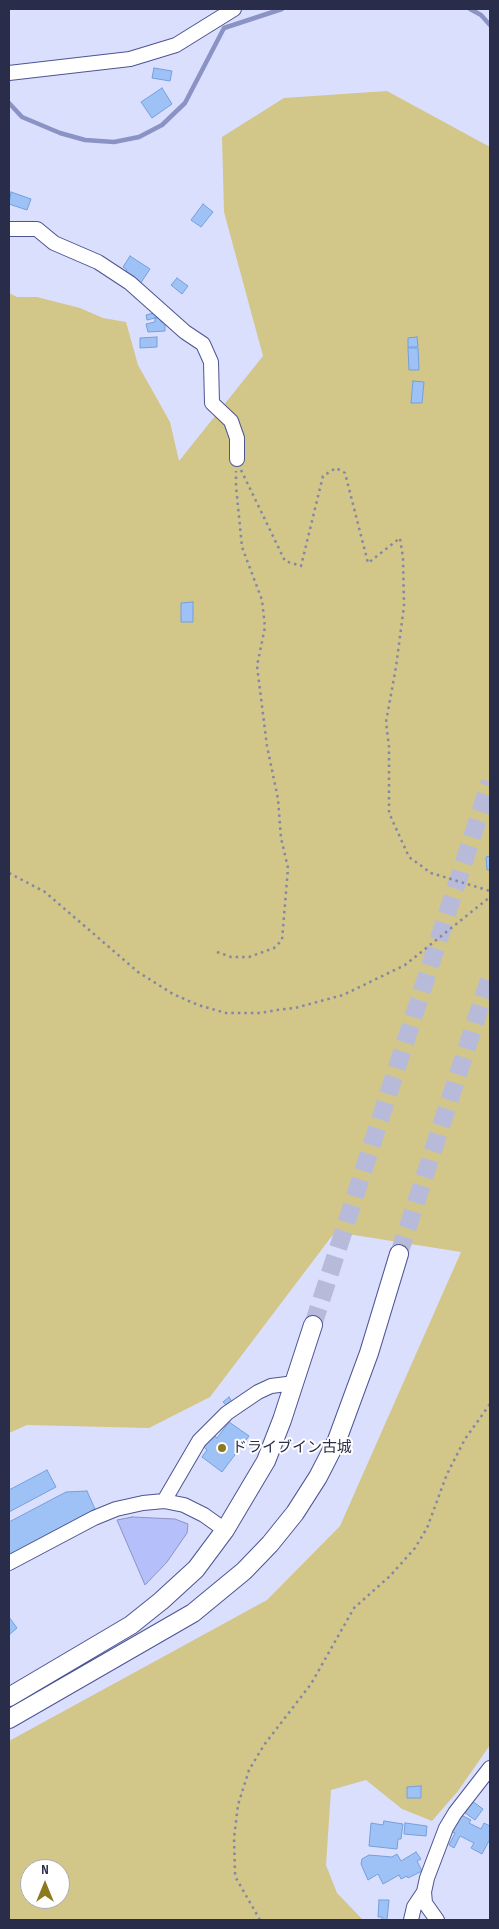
<!DOCTYPE html>
<meta charset="utf-8">
<style>
body{margin:0}
#map{position:relative;width:499px;height:1929px;overflow:hidden;background:#dadffd;font-family:"Sofia Sans Condensed",sans-serif}
canvas{display:block}
.frame{position:absolute;inset:0;border:10px solid #2a2d4a;pointer-events:none}
.north{position:absolute;left:20px;top:1859px;width:50px;height:50px;box-sizing:border-box;background:#fff;border:1px solid #aaabb7;border-radius:50%;rotate:0deg;font-size:14px;font-weight:700;line-height:20px;text-align:center;color:#2a2d4a}
.north::after{content:'';display:block;margin:auto;width:18px;height:22px;background:#8c7a20;clip-path:polygon(50% 0,100% 100%,50% 72%,0 100%)}
</style>
<div id="map">
<canvas width="499" height="1929"></canvas>
<div class="frame"></div>
<div class="north">N</div>
</div>
<script>
const c = document.querySelector('canvas').getContext('2d');
c.lineJoin = 'round';
function fillPath(path, color) { c.fillStyle = color; c.fill(path, 'evenodd'); }
const poly = rows => new Path2D(rows.map(r => 'M' + r).join(''));
function trace(path, color, width, dash) { c.strokeStyle = color; c.lineWidth = width; c.lineCap = dash ? 'butt' : 'round'; c.setLineDash(dash || []); c.stroke(path); }
function write(font, color, halo, rows, align = 'center') {
  c.font = font + ' "Sofia Sans Condensed","Noto Sans JP",sans-serif'; c.lineWidth = 4; c.setLineDash([]); c.textBaseline = 'middle'; c.strokeStyle = halo; c.fillStyle = color; for (const [text, x, y, turn = 0] of rows) {
    c.save(); c.translate(x, y); c.rotate((+turn || 0) * Math.PI / 180); c.textAlign = isNaN(turn) ? turn : align; if (halo) c.strokeText(text, 0, 0); c.fillText(text, 0, 0); c.restore();
  }
}
const green = poly([
 [387,91,490,147,490,1745,458,1791,432,1821,402,1809,366,1780,331,1790,326,1865,337,1893,363,1920,9,1920,9,1741,267,1600,340,1526,461,1252,335,1232,210,1397,149,1428,27,1425,9,1433,9,293,17,297,37,297,80,308,103,318,126,322,138,365,170,422,179,461,263,356,224,212,222,137,284,98],
 [30,1869,60,1869,60,1899,30,1899]
]);
const water = poly([
 [132,1517,175,1519,188,1524,187,1533,167,1562,145,1585,117,1520,132,1517]
]);
const stream = poly([
 [470,9,481,15,490,25],
 [9,103,22,117,60,133,85,140,114,142,139,137,162,125,185,103,224,28,282,9]
]);
const building = poly([
 [154,68,172,71,170,81,152,78,154,68],
 [162,88,172,104,152,118,141,102,162,88],
 [11,192,31,199,27,210,9,204,11,192],
 [203,204,213,212,201,227,191,220,203,204],
 [130,256,150,269,140,284,125,274,127,270,123,267,130,256],
 [177,278,188,286,182,294,171,285,177,278],
 [157,312,159,317,147,320,146,315,157,312],
 [155,318,161,318,161,322,165,322,165,331,148,332,146,324,155,322,155,318],
 [157,337,157,347,140,348,140,338,157,337],
 [417,337,418,347,408,347,408,338,417,337],
 [408,348,418,348,419,370,409,370,408,348],
 [413,381,424,382,422,403,411,403,413,381],
 [193,602,193,622,181,622,181,603,193,602],
 [490,856,490,870,487,870,486,857,490,856],
 [229,1397,232,1402,227,1406,223,1402,229,1397],
 [229,1422,249,1436,222,1472,202,1457,207,1450,203,1446,212,1434,217,1438,229,1422],
 [47,1470,56,1487,9,1512,9,1490,47,1470],
 [87,1491,95,1509,9,1555,9,1522,66,1492,87,1491],
 [9,1617,17,1628,9,1635,9,1617],
 [421,1786,421,1798,407,1798,407,1787,421,1786],
 [472,1801,483,1809,475,1820,464,1812,472,1801],
 [459,1814,471,1820,469,1823,481,1829,484,1823,490,1826,490,1839,482,1854,471,1848,474,1843,460,1836,454,1848,449,1845,455,1833,450,1831,459,1814],
 [384,1821,403,1824,401,1839,398,1839,397,1849,369,1846,371,1823,383,1825,384,1821],
 [405,1823,427,1826,426,1836,404,1834,405,1823],
 [416,1852,421,1859,417,1861,422,1871,408,1878,407,1876,401,1879,399,1875,383,1884,378,1874,368,1880,361,1864,362,1859,369,1855,392,1857,397,1854,401,1861,416,1852],
 [379,1900,389,1900,387,1920,382,1920,382,1917,378,1917,379,1900]
]);
const tertiaryTunnel = poly([
 [399,1254,490,977],
 [313,1325,490,782]
]);
const path = poly([
 [241,470,285,561,301,566,323,476,336,468,345,473,368,563,400,538,403,558,404,606,396,667,386,722,389,747,389,813,409,857,431,873,490,891],
 [9,873,45,892,138,972,173,994,198,1005,226,1013,260,1013,277,1010,295,1008,343,995,405,965,490,897],
 [217,952,231,957,249,957,274,948,282,940,288,868,281,838,278,799,267,746,257,666,265,627,262,600,242,547,236,486,236,471],
 [260,1920,236,1878,235,1873,234,1838,238,1805,249,1770,264,1745,311,1684,354,1608,390,1576,415,1548,427,1528,447,1474,465,1439,490,1404]
]);
const minor = poly([
 [9,73,130,59,176,45,234,9],
 [9,229,37,229,54,243,98,262,130,283,185,332,203,344,211,362,212,403,231,421,237,438,237,459],
 [164,1501,199,1441,227,1413,258,1392,271,1386,295,1383],
 [9,1563,94,1518,116,1509,143,1503,164,1501,184,1505,204,1515,225,1530],
 [411,1920,414,1907,424,1892],
 [437,1920,425,1903,424,1892,427,1878,446,1828,455,1813,490,1768]
]);
const tertiary = poly([
 [9,1697,131,1625,161,1601,196,1569,225,1530,266,1461,282,1420,313,1325],
 [9,1719,193,1613,244,1571,270,1544,295,1513,318,1477,337,1440,369,1353,399,1254]
]);
const markers = [
 [222,1448,5,"#8c7a20"]
];
const poiNames = [
 ["ドライブイン古城",232,1448]
];
fillPath(green, '#d3c689');
fillPath(water, '#b5bff9');
trace(water, '#8b93c4', 1);
trace(stream, '#8b93c4', 4.5);
fillPath(building, '#9ec2f5');
trace(building, '#749fdd', 1);
trace(tertiaryTunnel, '#b7bbd9', 18, [18, 9]);
trace(minor, '#4d5494', 16);
trace(tertiary, '#4d5494', 20);
trace(path, '#8488a6', 2.5, [2.5, 4]);
trace(minor, '#fff', 14);
trace(tertiary, '#fff', 18);
for (const [x, y, r, color] of markers) { const dot = new Path2D(); dot.arc(x, y, r, 0, 2 * Math.PI); c.fillStyle = color; c.fill(dot); trace(dot, '#fff', 2); }
write('15px', '#2a2d4a', '#fff', poiNames, 'left');
</script>
